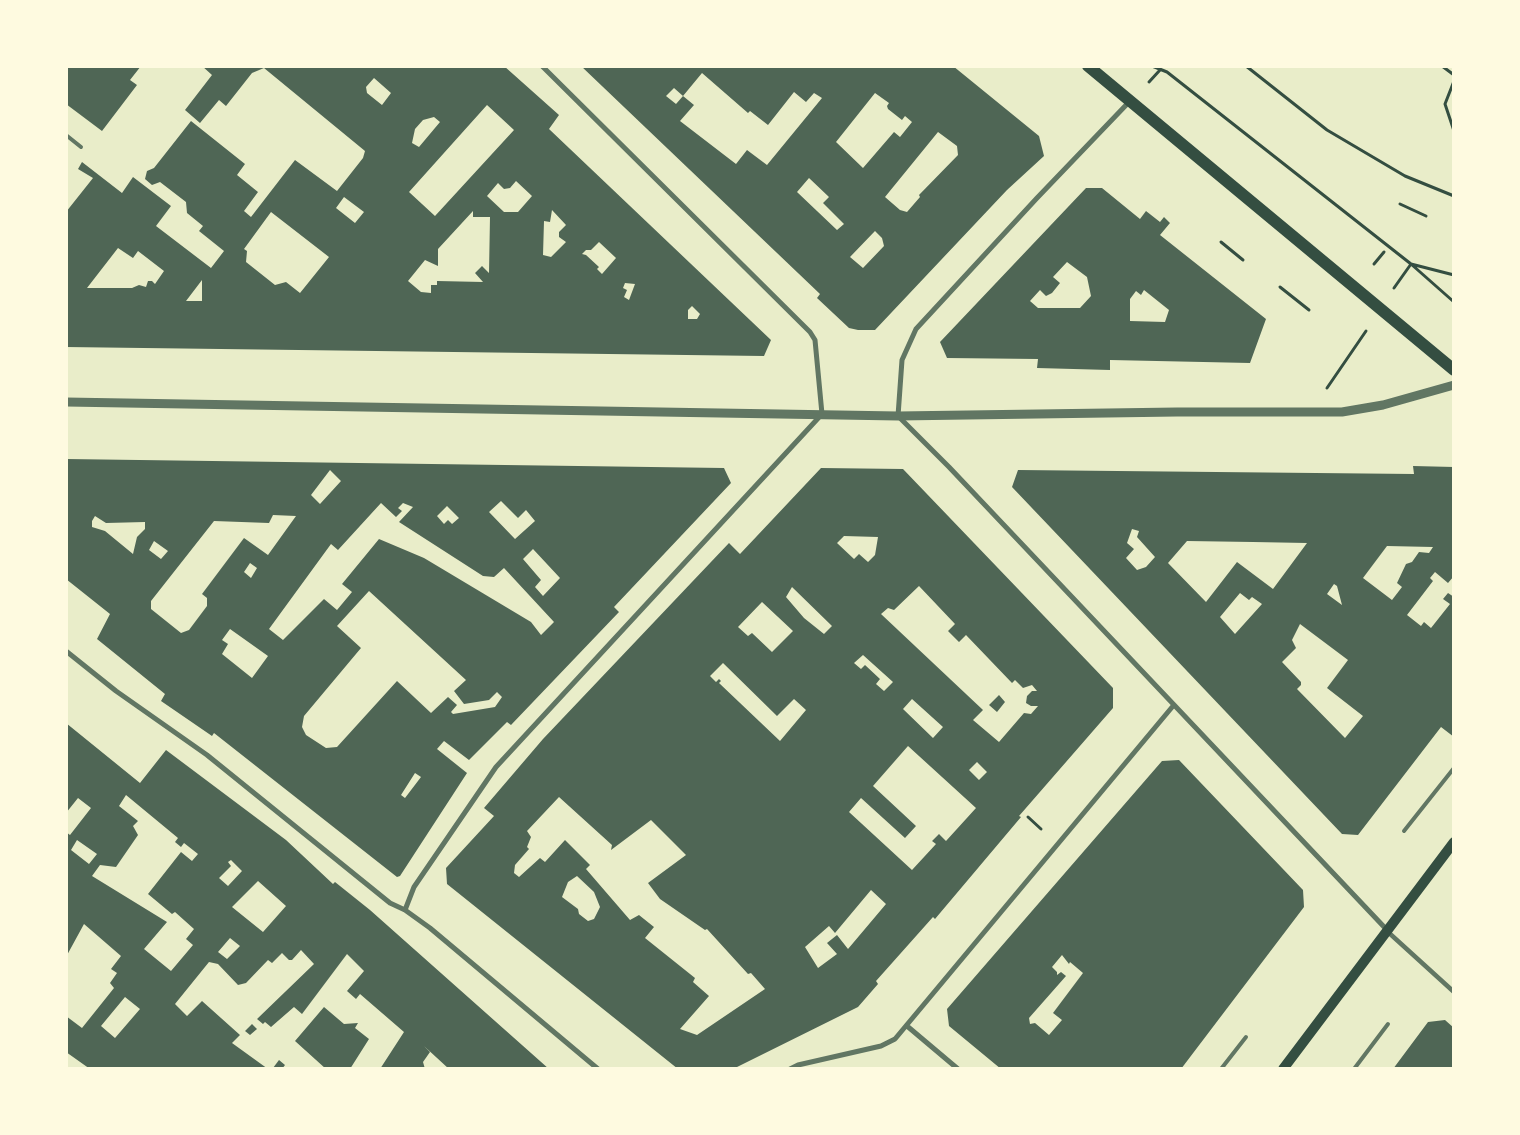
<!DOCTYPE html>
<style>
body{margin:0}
#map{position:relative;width:1520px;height:1135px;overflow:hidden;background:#e9edc9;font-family:Figtree,sans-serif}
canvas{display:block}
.frame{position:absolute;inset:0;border:68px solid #fefae0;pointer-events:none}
</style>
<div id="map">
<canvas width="1520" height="1135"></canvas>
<div class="frame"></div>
</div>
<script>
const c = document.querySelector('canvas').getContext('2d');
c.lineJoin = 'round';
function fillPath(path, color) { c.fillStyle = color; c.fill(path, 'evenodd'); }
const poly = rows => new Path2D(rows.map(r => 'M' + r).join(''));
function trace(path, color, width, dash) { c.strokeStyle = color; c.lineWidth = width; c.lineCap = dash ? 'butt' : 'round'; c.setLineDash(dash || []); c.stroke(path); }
const building = poly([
 [66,66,141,66,130,80,137,85,102,131,66,104],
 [202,66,504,66,559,115,549,129,771,340,764,356,66,347,66,212,93,178,78,169,82,162,122,193,133,177,171,206,156,226,211,268,224,251,199,231,203,226,187,213,186,202,160,182,152,185,145,179,147,171,154,168,191,121,245,164,237,175,258,192,244,211,251,217,295,160,337,191,363,158,365,151,264,68,252,73,226,106,219,100,200,123,185,110,212,75],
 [374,78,391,93,382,105,367,93,366,87],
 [487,105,514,130,435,216,409,192],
 [434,117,440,122,419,147,412,143,415,129,423,120],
 [516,181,532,196,518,212,504,212,487,196,498,183,504,189,510,188],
 [344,197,364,212,355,223,336,208],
 [552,210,566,225,559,232,559,237,566,242,551,257,543,255,544,221,550,222],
 [473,211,473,217,490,217,489,273,482,266,475,273,483,282,437,281,437,285,431,285,431,293,421,292,408,281,425,260,438,266,438,249],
 [271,212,329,257,300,293,286,282,275,285,246,262,247,251,244,249],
 [599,242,616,258,602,274,597,269,599,267,586,255,582,254,586,250,591,250],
 [118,248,133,258,138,251,164,271,155,284,152,281,148,281,146,287,139,285,132,288,87,288],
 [202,280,202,301,186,301],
 [625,283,635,284,629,300,624,297,627,290,623,288],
 [692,306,700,314,697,319,688,319,688,310],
 [581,66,811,66,813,68,814,66,953,66,1039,136,1044,156,1007,190,875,330,858,330,849,328,817,298,820,294],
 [702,73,748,113,750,111,768,125,794,92,806,102,814,93,822,98,767,165,747,150,736,164,680,121,694,105,683,96,676,104,666,96,674,88,683,96],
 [875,93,889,103,887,106,888,109,902,120,905,116,912,122,900,137,894,132,863,168,836,142],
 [938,132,957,146,958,155,919,195,920,197,907,212,900,210,885,197],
 [809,178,829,197,823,203,844,224,837,230,797,192],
 [875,231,882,238,884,246,863,268,850,257],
 [1086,188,1102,188,1140,219,1146,211,1160,222,1164,217,1170,223,1160,235,1266,319,1250,363,1110,360,1110,370,1037,368,1038,359,947,358,940,342],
 [1067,262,1087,277,1091,296,1080,308,1038,308,1030,301,1040,290,1046,296,1052,293,1060,283,1053,277],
 [1144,290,1169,310,1165,322,1130,321,1130,299,1136,291,1141,295],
 [66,459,724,468,731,483,614,607,619,612,511,725,507,722,469,760,444,741,437,749,467,773,400,876,397,877,214,733,212,736,161,701,165,694,97,639,110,614,66,579],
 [330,470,341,481,320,504,311,495],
 [501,501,518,518,526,510,535,521,515,539,489,512],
 [381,503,396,517,402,511,398,508,403,503,413,507,399,522,483,576,494,577,504,568,554,622,541,635,531,622,424,558,379,539,342,584,352,592,337,610,324,599,283,640,269,629,331,544,338,550],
 [447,506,459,518,452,524,448,520,444,524,437,516],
 [273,515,296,516,268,555,244,538,202,594,207,598,207,606,189,630,181,633,151,609,151,601,214,521,269,523],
 [95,516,106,523,145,522,145,529,137,537,133,554,105,531,92,527,92,521],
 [154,541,168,551,161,559,149,550],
 [533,549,560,578,543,596,535,587,541,580,523,559],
 [250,563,257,568,251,578,244,572],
 [369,591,466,680,454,691,464,704,489,700,497,692,502,697,495,707,453,714,451,712,457,705,448,697,431,713,397,681,337,747,326,748,306,735,302,727,304,716,361,648,337,626],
 [230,629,268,656,252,678,222,654,228,644,222,640],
 [415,773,421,777,405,798,401,795],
 [1413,466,1454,467,1454,576,1448,583,1435,572,1430,578,1433,581,1407,615,1421,626,1424,622,1431,628,1450,604,1443,599,1448,593,1454,597,1454,737,1441,727,1358,835,1342,834,1012,487,1018,470,1414,474],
 [1132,529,1139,531,1137,537,1155,557,1146,567,1137,570,1126,558,1134,549,1127,543],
 [1187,541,1253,542,1307,543,1273,589,1237,562,1206,602,1168,563],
 [1387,546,1433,547,1429,553,1419,552,1412,562,1406,564,1397,583,1402,587,1392,600,1363,578],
 [1334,584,1337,586,1342,605,1327,594],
 [1240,593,1249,600,1252,597,1262,604,1235,634,1220,617],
 [1300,624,1348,660,1327,688,1363,716,1345,738,1297,689,1301,685,1301,682,1282,662,1296,648,1292,640],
 [821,468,903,469,1113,688,1113,708,1019,816,1021,817,935,919,933,917,876,981,878,984,858,1007,733,1069,678,1069,447,884,446,868,494,816,484,808,543,739,729,543,740,554],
 [844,536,878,537,875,555,868,562,859,554,854,559,837,543],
 [919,586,955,624,948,631,959,642,966,635,1012,683,1015,680,1023,688,1032,685,1037,691,1032,691,1027,696,1026,703,1031,706,1038,706,1031,714,1024,713,999,742,973,720,983,710,881,614,888,608,894,610],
 [792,587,832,626,824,634,804,618,786,597],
 [762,602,793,631,772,652,752,633,748,636,738,627],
 [863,655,893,682,884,691,876,684,880,679,865,665,861,669,854,663],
 [723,663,777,716,794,699,806,710,780,741,719,683,721,681,719,679,716,682,710,676],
 [912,699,943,727,933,738,903,709],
 [908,746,976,808,946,841,939,834,932,841,936,844,912,870,849,812,861,798,905,838,916,826,873,786],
 [977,762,987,772,979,780,969,770],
 [559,797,612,845,611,850,651,820,686,855,648,883,660,899,705,930,707,929,748,974,751,973,765,989,697,1035,680,1029,709,996,693,982,695,978,645,938,654,927,639,915,630,920,586,869,590,865,565,840,545,862,540,858,519,877,514,873,515,865,529,849,527,847,531,837,527,831],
 [577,876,594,892,600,907,594,919,588,921,579,914,578,909,562,897,568,882],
 [871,890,886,904,848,949,837,935,827,943,837,954,818,968,805,947,829,926,835,933],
 [999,695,1005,702,997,712,989,705],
 [66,723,140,783,166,750,286,840,333,884,335,882,370,910,549,1069,449,1069,424,1046,430,1052,423,1062,425,1069,380,1069,404,1032,360,994,356,999,347,991,364,971,347,954,302,1014,294,1007,271,1027,265,1022,263,1024,257,1019,314,964,301,950,292,960,289,960,282,953,272,963,268,960,246,983,238,985,218,964,209,962,175,1004,187,1016,202,1001,240,1035,232,1043,268,1069,90,1069,66,1052,66,1016,82,1028,114,988,110,983,117,973,111,969,121,956,84,924,66,957,66,832,70,835,91,808,78,798,66,813],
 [126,795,178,838,175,842,181,847,184,843,198,854,192,861,181,852,148,894,172,914,175,912,194,929,186,939,193,945,171,971,144,949,167,922,92,876,100,865,116,867,138,835,133,826,138,821,119,806],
 [77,840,97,854,89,864,71,850],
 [231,860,242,871,228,886,219,878,231,866,228,862],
 [258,881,286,906,263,932,232,907],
 [230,938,240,946,227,959,218,952],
 [125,997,140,1009,115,1038,101,1026],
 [1179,760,1303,890,1304,907,1181,1069,1001,1069,949,1026,947,1009,1162,761],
 [1062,955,1069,964,1070,962,1083,973,1053,1013,1062,1020,1049,1035,1035,1023,1030,1024,1029,1018,1066,976,1061,972,1057,975,1057,972,1052,967],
 [324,1007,344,1024,358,1023,355,1028,369,1039,350,1069,326,1069,295,1041],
 [1445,1020,1454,1028,1454,1069,1393,1069,1428,1022],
 [252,1024,257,1029,250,1035,245,1031],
 [279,1060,285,1065,282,1069,274,1069,273,1068]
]);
const path = poly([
 [1152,66,1167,72,1411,264,1454,302],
 [1246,66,1327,130,1405,176,1454,196],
 [1442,66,1454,75],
 [1454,81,1445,104,1454,131],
 [1149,82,1160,70],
 [1400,204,1426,216],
 [1221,242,1243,260],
 [1374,264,1384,252],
 [1280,287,1309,310],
 [1394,288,1411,264,1454,275],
 [1327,388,1366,331],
 [1028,817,1041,829]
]);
const service = poly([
 [66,135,81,147],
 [1404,831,1454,768],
 [1221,1069,1246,1037],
 [1354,1069,1388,1024]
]);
const pedestrian = poly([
 [1388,932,1454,992]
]);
const minor = poly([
 [1129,102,1037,198,916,329,902,360,898,416,949,467,1387,930],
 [66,651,116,691,207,755,390,903,405,910,430,928,598,1069],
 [405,910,414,887,496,767,822,414,815,340,810,332,542,66],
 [907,1026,958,1069],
 [790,1069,798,1065,881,1046,895,1039,1173,706]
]);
const tertiary = poly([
 [66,402,898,416,1177,412,1342,412,1383,405,1454,385]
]);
const secondary = poly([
 [1283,1069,1454,842]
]);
const primary = poly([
 [1088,66,1454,370]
]);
fillPath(building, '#4f6655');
trace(path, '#344e41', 3);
trace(service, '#617663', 4);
trace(pedestrian, '#617663', 4.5);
trace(minor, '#617663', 5);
trace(tertiary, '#617663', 9);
trace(secondary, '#344e41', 10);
trace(primary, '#344e41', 12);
</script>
